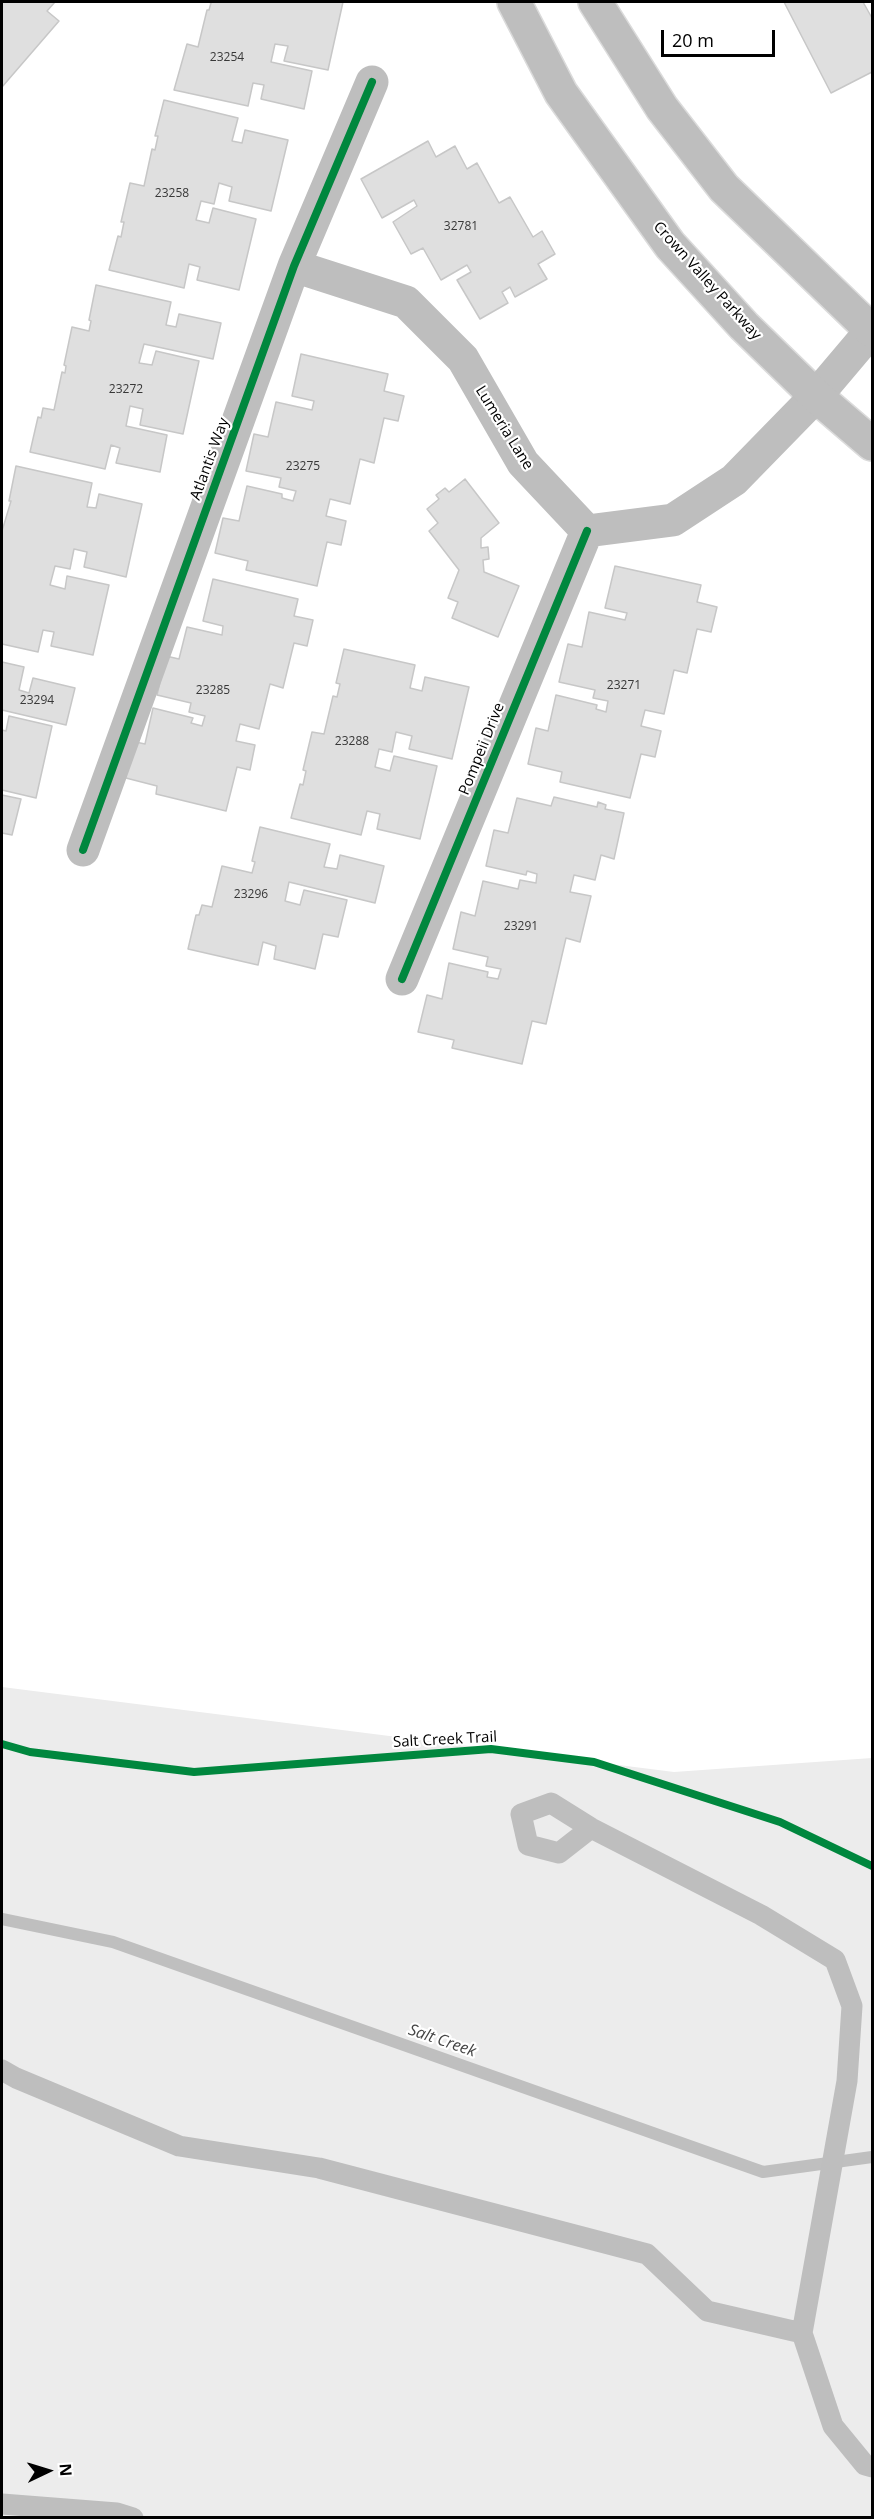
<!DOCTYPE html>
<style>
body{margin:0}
#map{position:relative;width:874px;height:2519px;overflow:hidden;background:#fff;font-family:"Open Sans",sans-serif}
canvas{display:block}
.frame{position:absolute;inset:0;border:3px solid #000;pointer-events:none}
.north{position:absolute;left:18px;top:2441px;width:60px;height:60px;-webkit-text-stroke:4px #fff;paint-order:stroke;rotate:86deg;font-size:16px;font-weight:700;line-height:24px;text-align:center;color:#000}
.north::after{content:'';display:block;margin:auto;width:21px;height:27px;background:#000;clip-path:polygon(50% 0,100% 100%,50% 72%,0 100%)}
.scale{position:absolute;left:661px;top:30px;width:114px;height:27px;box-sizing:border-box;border:3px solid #000;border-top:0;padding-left:8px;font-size:18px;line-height:21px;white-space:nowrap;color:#000;-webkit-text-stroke:4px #fff;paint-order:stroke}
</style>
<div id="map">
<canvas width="874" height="2519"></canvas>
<div class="frame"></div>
<div class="north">N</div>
<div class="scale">20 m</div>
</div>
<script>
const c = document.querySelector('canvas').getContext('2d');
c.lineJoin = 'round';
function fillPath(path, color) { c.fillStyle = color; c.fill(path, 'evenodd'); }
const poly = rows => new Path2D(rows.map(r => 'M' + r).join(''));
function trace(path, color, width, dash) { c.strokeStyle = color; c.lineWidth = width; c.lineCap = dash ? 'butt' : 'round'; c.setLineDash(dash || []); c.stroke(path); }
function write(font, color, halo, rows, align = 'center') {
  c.font = font + ' "Open Sans",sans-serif'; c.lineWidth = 4.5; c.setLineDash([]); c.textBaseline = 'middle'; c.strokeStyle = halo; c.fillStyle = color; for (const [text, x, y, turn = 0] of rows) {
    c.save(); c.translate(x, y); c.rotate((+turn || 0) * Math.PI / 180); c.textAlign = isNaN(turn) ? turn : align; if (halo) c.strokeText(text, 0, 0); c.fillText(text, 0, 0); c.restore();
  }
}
const green = poly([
 [2,1687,674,1772,872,1758,872,2517,2,2518]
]);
const stream = poly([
 [2,1919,113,1942,763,2172,872,2157]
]);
const building = poly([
 [2,2,55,2,47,11,59,21,2,87,2,2],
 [209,2,343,2,328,70,284,61,288,46,275,44,271,62,312,71,304,109,261,99,264,85,253,83,248,106,174,90,187,44,198,47,207,10,209,10,211,3,209,2],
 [784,2,863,2,872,18,872,72,831,93,784,2],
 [164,100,238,118,232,141,242,143,245,130,288,140,271,211,229,201,232,187,219,183,214,204,201,201,196,220,209,223,213,208,256,219,239,290,197,280,200,267,189,264,184,288,109,270,118,236,121,237,124,222,121,222,130,183,144,186,152,149,155,150,158,136,155,136,164,100],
 [428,141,436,157,455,146,467,169,477,163,499,203,510,197,533,237,542,231,555,254,538,264,547,279,515,297,510,287,502,292,508,303,480,319,457,280,471,272,467,265,441,280,423,248,411,254,393,222,417,206,414,200,382,218,361,179,428,141],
 [96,285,171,302,166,325,176,327,179,314,221,323,213,359,144,344,139,363,152,365,156,351,199,361,183,434,140,425,143,409,130,406,126,426,167,435,160,472,116,463,120,448,111,445,105,469,30,452,38,417,41,418,43,408,54,410,62,372,65,373,66,366,64,365,72,327,89,331,91,321,89,320,96,285],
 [301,354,388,374,384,391,404,396,398,421,384,418,374,463,360,459,350,504,330,499,326,516,346,521,341,545,327,542,317,586,246,570,248,561,215,553,223,518,239,521,247,486,282,494,282,498,293,501,296,491,279,487,281,478,246,471,254,434,268,437,276,402,312,410,314,401,292,396,301,354],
 [16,466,92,483,87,507,96,508,99,494,142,504,126,577,84,567,87,552,74,549,70,569,55,566,50,585,65,589,67,576,109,585,93,655,51,646,54,632,43,630,38,652,2,644,2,531,11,501,9,501,16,466],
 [465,479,499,523,481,538,481,548,488,547,489,559,483,560,484,572,519,586,498,637,452,618,458,602,448,598,459,570,429,531,438,523,427,509,439,499,436,495,445,488,449,492,465,479],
 [615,566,701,585,697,602,717,607,711,632,697,629,687,673,674,670,664,714,645,710,641,726,661,731,655,757,641,754,630,798,560,782,562,772,528,764,536,728,548,731,556,695,597,705,596,709,606,712,608,701,593,698,595,690,559,682,568,644,582,647,589,612,625,620,627,613,605,608,615,566],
 [213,579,298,599,294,616,313,620,307,646,294,643,283,688,270,684,259,729,240,724,236,741,255,745,250,770,237,767,226,811,156,794,157,786,122,777,131,741,145,744,153,708,193,718,191,723,202,726,205,716,189,712,191,703,157,695,166,656,179,659,187,627,222,635,223,626,203,621,213,579],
 [344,649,415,665,410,688,422,691,425,677,469,687,452,759,409,749,412,736,396,732,392,752,379,749,375,767,390,771,394,756,437,766,420,839,377,829,380,814,367,811,361,835,291,818,300,784,303,785,306,771,303,770,312,732,324,734,333,696,337,697,340,684,336,683,344,649],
 [2,662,24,667,19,690,29,693,33,678,75,688,66,725,2,710,2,662],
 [9,716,52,726,36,798,2,790,2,730,6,731,9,716],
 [2,795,21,799,12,835,2,833,2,795],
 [554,797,597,807,598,802,606,805,605,809,624,813,614,859,601,855,595,880,574,875,570,892,591,896,580,942,566,938,546,1024,532,1021,522,1064,452,1048,454,1040,418,1032,427,995,442,999,449,963,488,972,487,977,498,979,501,969,486,966,488,957,453,949,461,912,475,916,483,881,518,889,520,880,536,883,537,874,527,871,526,875,486,866,494,830,508,833,517,798,551,806,554,797],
 [260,827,330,844,324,867,337,869,340,855,384,866,375,903,289,882,285,901,300,905,304,890,347,900,338,937,323,934,315,969,274,959,276,946,263,942,258,965,188,949,196,915,199,915,202,905,212,907,222,866,252,873,255,862,252,861,260,827]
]);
const service = poly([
 [591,1828,559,1853,528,1845,521,1814,551,1803,591,1828,761,1915,835,1960,852,2006,847,2081,802,2333,833,2426,865,2465,872,2467],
 [2,2070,16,2078,179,2146,319,2168,647,2254,707,2311,802,2333],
 [2,2504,117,2513,133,2518]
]);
const minor = poly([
 [294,266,406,302,463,359,523,463,587,531],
 [587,531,673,520,734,480,816,396,871,331],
 [83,850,294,266,372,82],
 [402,979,587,531]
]);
const primary = poly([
 [514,2,561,93,670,245,744,326,816,396,872,444],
 [595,2,662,108,724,188,872,331]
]);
const cycleway = poly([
 [83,850,294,266,372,82],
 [402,979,587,531],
 [2,1744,30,1752,194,1772,491,1749,594,1762,780,1822,872,1866]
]);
const numberNames = [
 ["23254",227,58],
 ["23258",172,194],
 ["32781",461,227],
 ["23272",126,390],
 ["23275",303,467],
 ["23271",624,686],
 ["23285",213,691],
 ["23294",37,701],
 ["23288",352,742],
 ["23296",251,895],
 ["23291",521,927]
];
const streetNames = [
 ["Crown Valley Parkway",707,281,48],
 ["Lumeria Lane",504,428,58],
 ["Atlantis Way",210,459,-70],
 ["Pompeii Drive",482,749,-68],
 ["Salt Creek Trail",445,1740,-3]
];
const waterNames = [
 ["Salt Creek",442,2041,19]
];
fillPath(green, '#ececec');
trace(stream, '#bfbfbf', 12);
fillPath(building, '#dfdfdf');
trace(building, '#c7c7c7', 1.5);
trace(primary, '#dbdbdb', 36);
trace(service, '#bebebe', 21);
trace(minor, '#bebebe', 33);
trace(primary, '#bebebe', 33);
trace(cycleway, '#00873e', 8);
write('12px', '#383838', null, numberNames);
write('15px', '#000', '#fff', streetNames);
write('italic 16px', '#444', '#fff', waterNames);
</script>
